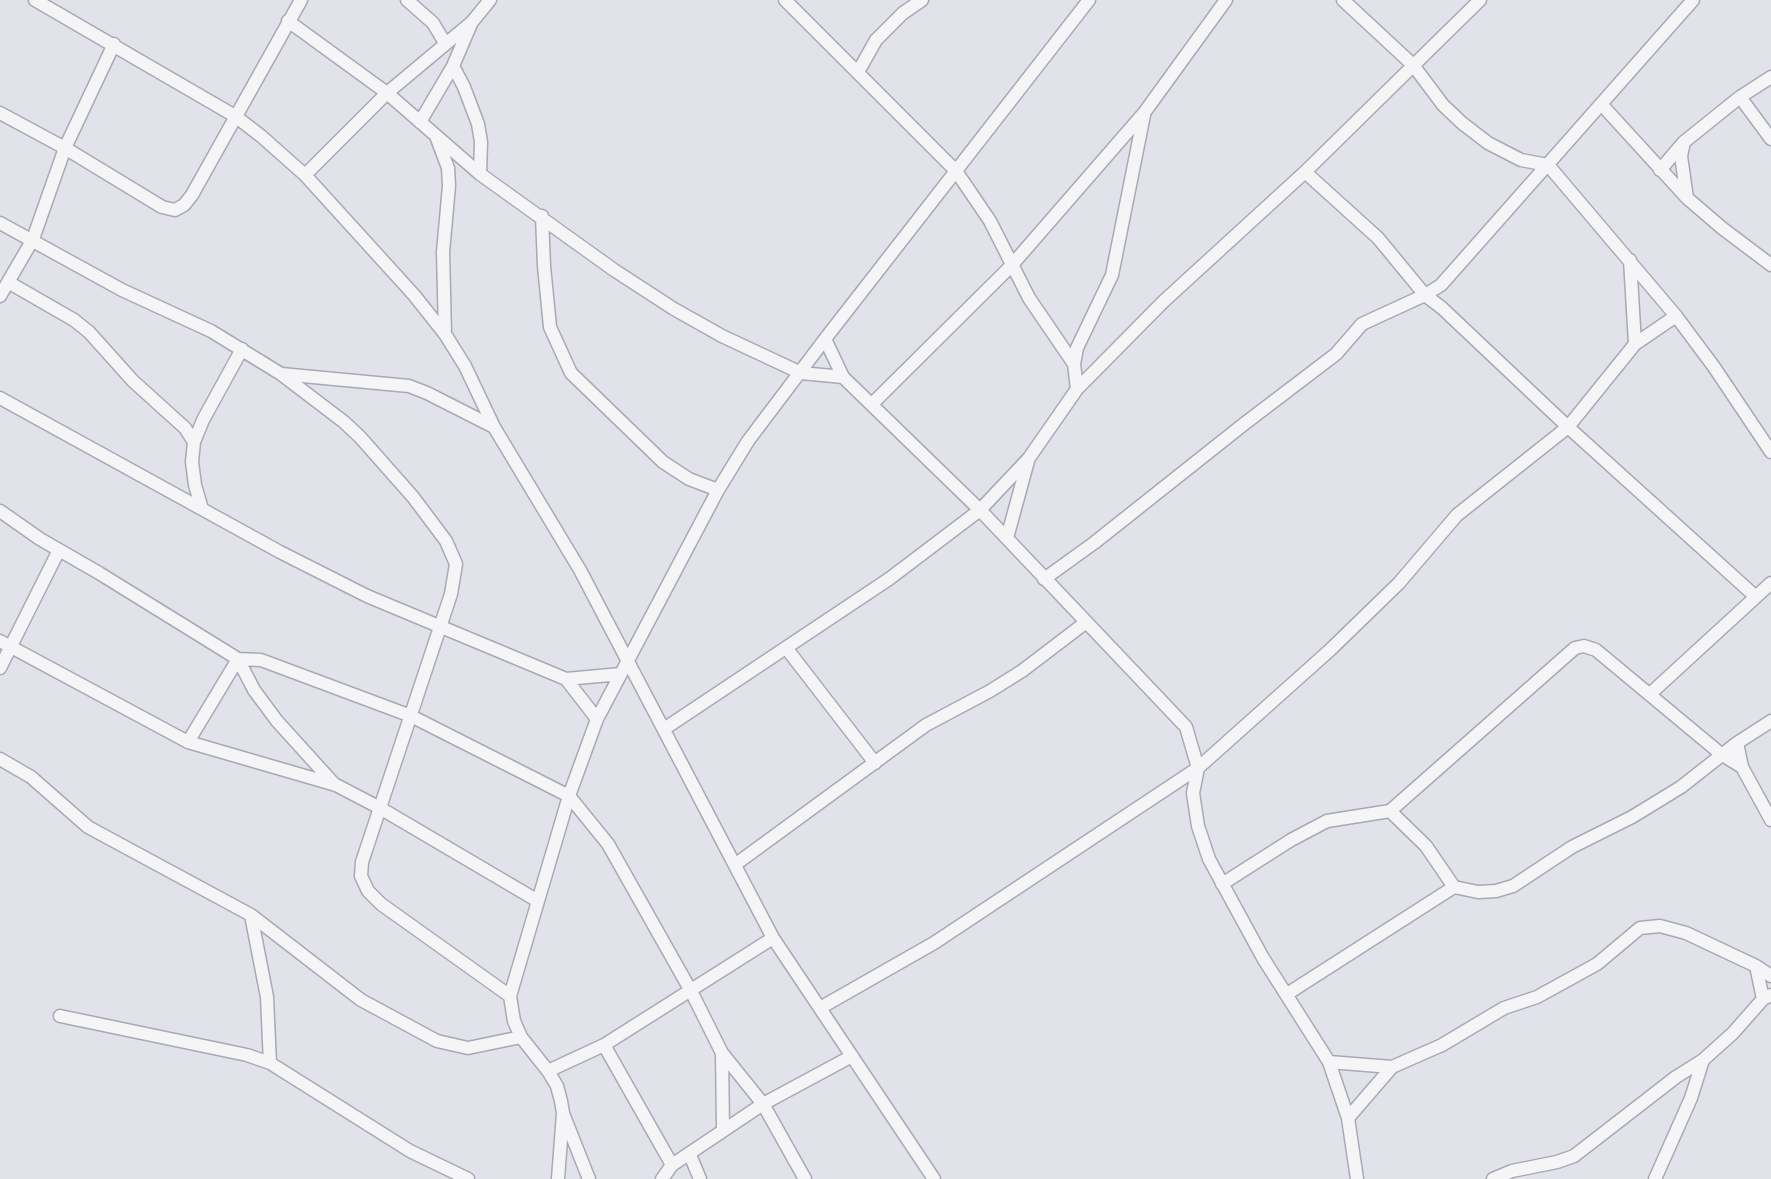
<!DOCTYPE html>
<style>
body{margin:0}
canvas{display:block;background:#e2e3ea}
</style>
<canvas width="1771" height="1179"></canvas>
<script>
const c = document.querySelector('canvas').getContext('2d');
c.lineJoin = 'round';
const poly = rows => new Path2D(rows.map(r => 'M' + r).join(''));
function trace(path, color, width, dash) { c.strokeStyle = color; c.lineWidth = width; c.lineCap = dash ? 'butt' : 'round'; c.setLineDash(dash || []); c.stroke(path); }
const street = poly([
 [35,0,235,116,261,136,305,175,414,295,445,334,465,366,494,427,580,570,773,938,934,1179],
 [407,0,433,23,445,43],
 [785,0,956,171,990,221,1029,298,1074,364],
 [1343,0,1413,65,1443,105,1462,123,1488,143,1521,160,1548,165,1676,316,1714,367,1771,452],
 [288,21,387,93,480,174,614,270,674,309,722,336,801,373,843,377],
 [453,66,464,87,478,124,481,142,480,174],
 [858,72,876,40,903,13,922,0],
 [1740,97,1771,139],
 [1602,105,1687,198,1722,228,1771,265],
 [0,113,65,148,162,207,175,210,184,205,192,195,301,0],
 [420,122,453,66,471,24],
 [436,136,448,168,449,186,443,252,445,334],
 [1684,142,1681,156,1687,198],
 [1660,170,1684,142,1740,97,1771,77],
 [1305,172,1480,0],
 [305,175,387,93,472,22,490,0],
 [542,216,544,266,550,327,571,373,663,462,689,479,718,490],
 [0,223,122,290,211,331,281,374,344,422,360,437,413,497,446,541,456,564,451,594,362,862,361,876,368,891,381,904,510,996],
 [1630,260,1635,344],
 [8,282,74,320,89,332,133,381,185,428,194,442],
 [0,296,33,239,65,148,114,44],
 [825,339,843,377,980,510,1186,727,1198,768,1193,793,1198,826,1209,859,1263,958,1329,1062,1348,1118,1357,1179],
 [281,374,409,386,427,393,494,427],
 [1077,389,1074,364,1077,348,1112,275,1144,115],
 [0,398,280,552,367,596,566,679,621,674],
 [872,404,1011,266,1144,113,1226,0],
 [202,509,195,485,192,462,194,442,203,420,242,349],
 [0,511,40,539,99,573,238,659,261,660,411,716,569,796,608,844,691,991,722,1053,763,1104,805,1179],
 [1007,538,1028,461],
 [1044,579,1094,543,1244,424,1336,354,1362,324,1425,295,1441,285,1693,0],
 [0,641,188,742,336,785,380,808,538,901],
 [787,649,875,763],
 [238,659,254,690,277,721,335,785],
 [0,668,59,550],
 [566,679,597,719],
 [1650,694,1771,583],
 [664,729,889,579,980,510,1029,458,1077,389,1164,301,1305,172,1378,238,1425,295,1442,308,1568,427,1756,597],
 [188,742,238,659],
 [1737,743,1742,767,1771,820],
 [0,759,31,777,88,827,251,915,361,1000,437,1041,468,1048,521,1037],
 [1390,811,1575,648,1584,646,1596,650,1721,754,1742,767],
 [736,864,926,725,990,691,1022,671,1085,623],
 [1222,884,1291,840,1327,821,1390,811,1426,846,1454,887],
 [251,915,267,997,270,1063],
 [1756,966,1763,999],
 [1287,994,1454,887,1478,892,1496,891,1513,886,1572,847,1632,817,1681,787,1737,743,1771,721],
 [820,1008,934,943,1198,768,1330,650,1399,583,1457,515,1568,427,1635,344,1676,316],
 [60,1016,247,1055,270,1063,410,1151,468,1179],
 [604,1045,672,1165],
 [722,1053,723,1130],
 [1329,1062,1392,1067],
 [548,1071,604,1045,773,938],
 [564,1116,589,1179],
 [1348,1118,1392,1067,1442,1045,1504,1008,1537,997,1597,964,1640,928,1660,926,1686,933,1756,966,1771,976],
 [690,1155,700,1179],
 [558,1179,563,1113,561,1101,557,1086,548,1071,521,1037,514,1021,510,996,569,796,597,719,718,490,748,441,825,339,1089,0],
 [662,1179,672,1165,763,1104,852,1056],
 [1493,1179,1512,1171,1557,1162,1574,1156,1676,1077,1703,1060],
 [1655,1179,1691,1098,1703,1060,1733,1033,1763,999,1771,995]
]);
trace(street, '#a7a9b5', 15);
trace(street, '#f5f5f8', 12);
</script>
